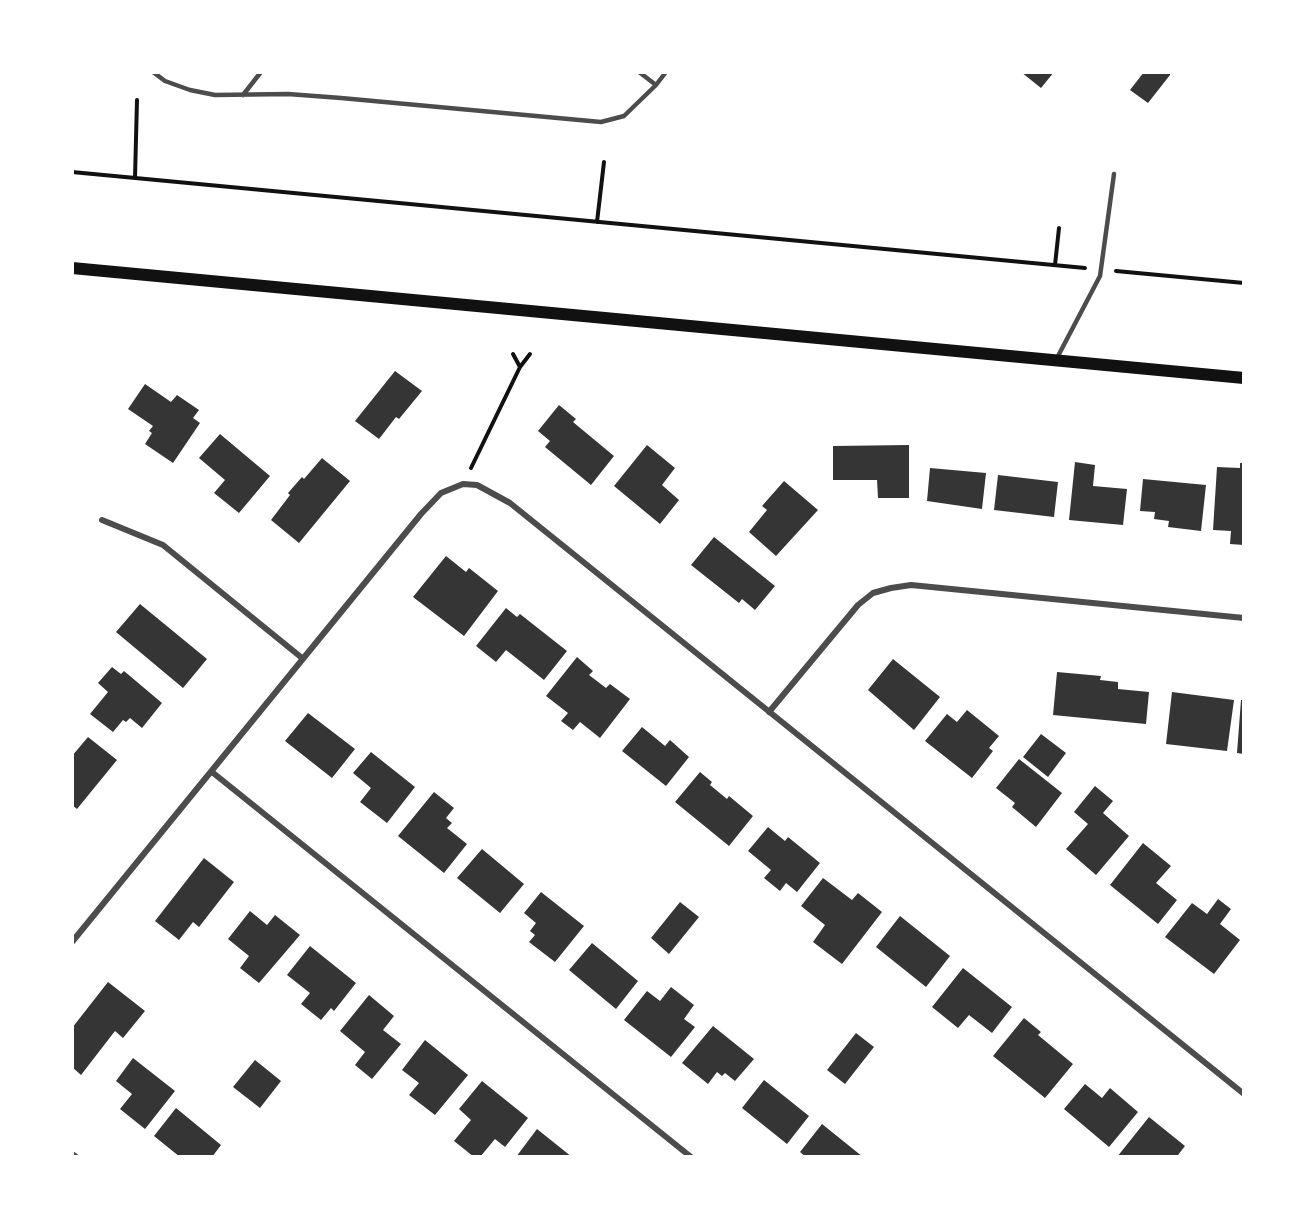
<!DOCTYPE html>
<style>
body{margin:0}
#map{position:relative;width:1316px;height:1229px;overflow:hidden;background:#fff;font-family:"Source Sans 3",sans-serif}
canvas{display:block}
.frame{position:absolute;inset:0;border:74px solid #fff;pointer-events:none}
</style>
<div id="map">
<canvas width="1316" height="1229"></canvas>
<div class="frame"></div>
</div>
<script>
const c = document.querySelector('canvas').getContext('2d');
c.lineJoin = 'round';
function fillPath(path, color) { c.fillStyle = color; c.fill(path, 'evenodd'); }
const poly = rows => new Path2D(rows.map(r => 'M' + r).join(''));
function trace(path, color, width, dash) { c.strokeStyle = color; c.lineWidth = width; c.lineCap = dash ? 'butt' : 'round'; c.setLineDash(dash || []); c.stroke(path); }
const building = poly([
 [1021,72,1054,72,1041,88],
 [1144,72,1170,72,1170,75,1148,103,1130,90],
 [395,371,422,391,399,419,396,417,379,439,355,421],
 [145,384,171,402,177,395,199,410,193,418,200,423,173,463,145,444,152,433,149,431,153,426,128,409],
 [559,405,576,419,573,422,614,456,591,485,545,447,550,441,538,431],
 [220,434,270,476,239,513,214,493,225,480,199,458],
 [647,445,675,468,662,485,679,500,660,524,614,486],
 [909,445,909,498,878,498,877,480,833,480,833,446],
 [322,458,350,481,299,543,271,520,290,495,288,493,302,477,304,479],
 [1075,462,1095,465,1093,486,1127,489,1123,525,1069,520],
 [1240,463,1244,463,1244,545,1230,544,1231,531,1213,530,1217,467,1240,468],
 [930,468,986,473,982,509,927,501],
 [998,475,1058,482,1054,517,994,510],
 [1143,479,1206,485,1201,531,1168,527,1169,521,1154,519,1155,512,1140,511],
 [784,481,818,510,776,556,749,532,767,510,762,506],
 [714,537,775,586,755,610,742,599,739,603,691,565],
 [446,556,466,572,469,568,498,591,464,636,413,597],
 [140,604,207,659,183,688,116,632],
 [506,608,517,617,520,614,567,651,544,680,506,650,496,662,476,646],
 [577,657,593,671,589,675,606,688,610,684,630,699,600,738,580,722,573,730,561,721,568,713,546,696],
 [893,659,940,697,914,730,868,690],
 [112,667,121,674,124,671,162,703,142,728,130,718,126,722,123,720,113,732,90,714,108,692,98,683],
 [1057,672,1101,676,1100,680,1118,682,1118,689,1149,692,1146,724,1053,715],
 [1172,692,1234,700,1227,751,1166,744],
 [1241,700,1244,700,1244,754,1237,753],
 [967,710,999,736,989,748,993,751,972,778,925,741,947,714,957,722],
 [308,713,355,749,332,778,285,741],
 [642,727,665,746,670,740,689,757,666,786,622,751],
 [1041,734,1066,753,1048,777,1023,757],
 [88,737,117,760,77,809,72,805,72,756],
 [371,752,415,787,387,823,360,802,371,788,353,773],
 [1019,759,1062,793,1036,827,1012,807,1015,803,996,788],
 [700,772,712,782,710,785,727,799,729,796,753,816,729,846,675,802],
 [1095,786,1113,801,1103,813,1129,836,1096,875,1066,849,1088,824,1074,812],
 [434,792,454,808,446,818,452,823,447,828,467,844,444,873,398,836],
 [768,827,785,841,788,837,820,863,797,892,786,883,780,891,764,878,771,870,748,851],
 [1143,843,1171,866,1156,883,1177,900,1158,924,1110,885],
 [482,849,524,884,500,913,457,878],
 [204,858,234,882,199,927,193,922,179,940,155,921],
 [823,878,852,900,858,893,882,912,842,964,813,942,825,925,801,906],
 [541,892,584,926,555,962,529,942,535,935,530,931,536,923,524,913],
 [1218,899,1231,909,1220,924,1240,940,1214,974,1165,937,1192,903,1207,914],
 [680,902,699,917,669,954,651,938],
 [250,911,267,925,275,915,300,935,259,983,240,968,249,956,228,939],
 [900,916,950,956,926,987,876,947],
 [592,943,638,981,616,1009,569,970],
 [310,946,356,983,334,1011,331,1008,321,1020,301,1004,310,993,287,975],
 [963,968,1012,1007,992,1033,969,1015,958,1028,932,1007],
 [108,982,145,1011,123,1038,115,1031,81,1075,72,1067,72,1028],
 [671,987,694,1005,684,1019,695,1027,671,1057,624,1020,647,991,660,1001],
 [369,995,394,1016,383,1030,401,1044,372,1079,355,1065,365,1052,340,1031],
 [1024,1018,1041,1032,1038,1035,1073,1064,1045,1098,993,1056],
 [713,1026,754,1059,735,1081,725,1073,722,1076,717,1072,708,1084,682,1063],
 [856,1033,874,1047,845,1084,827,1070],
 [425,1040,468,1075,435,1115,409,1095,419,1083,402,1070],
 [133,1058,175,1091,145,1129,120,1109,132,1094,116,1081],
 [255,1060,281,1081,260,1108,233,1087],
 [764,1080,809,1116,787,1144,742,1108],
 [482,1081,528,1118,505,1147,495,1139,480,1157,474,1157,454,1141,471,1120,459,1109],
 [1085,1084,1102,1098,1110,1088,1138,1112,1109,1147,1064,1109],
 [176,1108,221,1145,212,1157,180,1157,154,1136],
 [1149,1117,1185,1146,1178,1155,1180,1157,1117,1157],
 [822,1124,863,1157,806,1157,800,1152],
 [537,1129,572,1157,516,1157]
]);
const path = poly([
 [72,172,1085,268],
 [135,178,137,100],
 [597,222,604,162],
 [1055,265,1059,228],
 [1116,271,1244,283],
 [513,354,520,367],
 [471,468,520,367,530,354]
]);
const service = poly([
 [153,72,165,81,190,90,215,95,288,94,341,98,601,122,624,116,656,85,666,72],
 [639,72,656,85],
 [243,95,261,72],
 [1057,358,1100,276,1114,174]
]);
const minor = poly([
 [102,520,163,545,302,658],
 [769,712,858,605,873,593,891,588,911,585,1244,618],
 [212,772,691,1157],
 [72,942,421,514,441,493,463,484,477,485,510,503,1244,1094],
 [72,1154,76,1157]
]);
const secondary = poly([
 [72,268,1244,378]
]);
fillPath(building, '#353535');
trace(path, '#111', 4);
trace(service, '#4c4c4c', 4.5);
trace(minor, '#4c4c4c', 6);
trace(secondary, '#111', 12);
</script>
